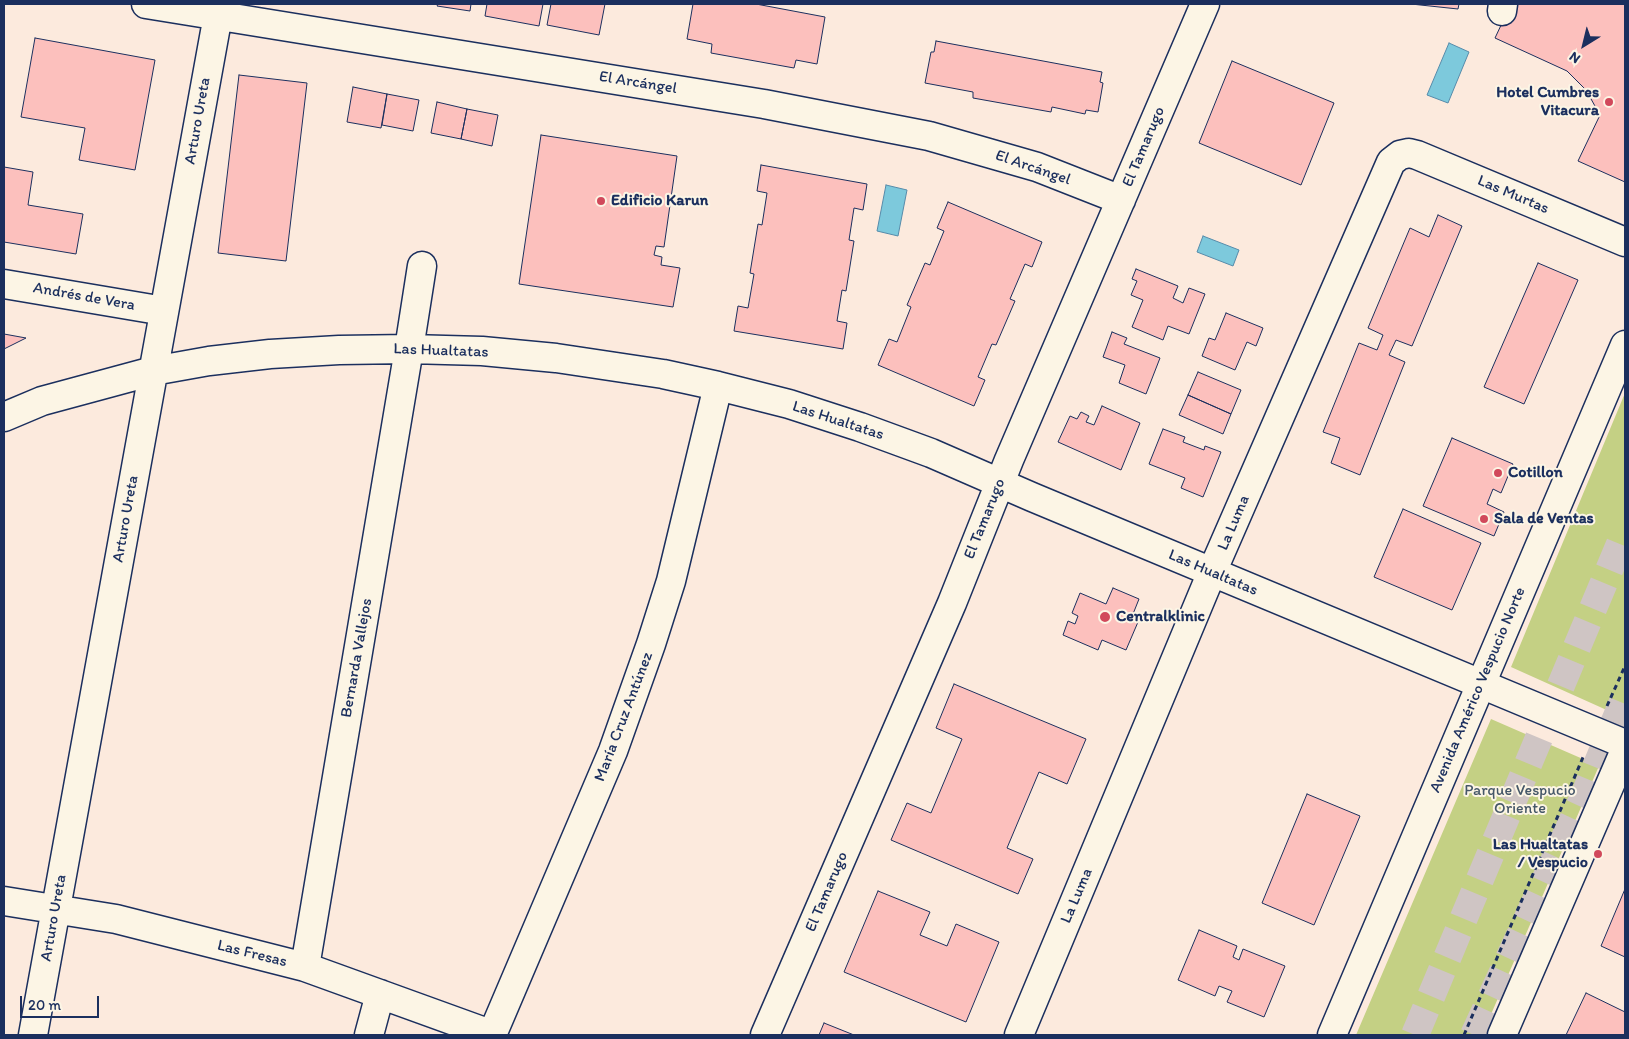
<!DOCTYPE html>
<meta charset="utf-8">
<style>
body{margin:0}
#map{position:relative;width:1629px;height:1039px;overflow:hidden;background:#fceadd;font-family:Itim,sans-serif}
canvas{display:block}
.frame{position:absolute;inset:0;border:5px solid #1b2f5e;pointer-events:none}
.north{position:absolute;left:1559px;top:20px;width:50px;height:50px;-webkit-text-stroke:4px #fcf5e5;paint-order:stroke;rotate:216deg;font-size:14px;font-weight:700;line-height:20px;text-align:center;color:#1b2f5e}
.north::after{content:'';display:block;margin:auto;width:18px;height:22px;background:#1b2f5e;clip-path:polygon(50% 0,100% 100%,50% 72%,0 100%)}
.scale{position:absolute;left:20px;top:996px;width:79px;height:22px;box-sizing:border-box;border:2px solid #1b2f5e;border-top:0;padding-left:6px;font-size:15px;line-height:18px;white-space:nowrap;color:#1b2f5e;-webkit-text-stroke:4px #fcf5e5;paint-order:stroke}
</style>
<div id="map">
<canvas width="1629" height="1039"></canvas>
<div class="frame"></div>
<div class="north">N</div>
<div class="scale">20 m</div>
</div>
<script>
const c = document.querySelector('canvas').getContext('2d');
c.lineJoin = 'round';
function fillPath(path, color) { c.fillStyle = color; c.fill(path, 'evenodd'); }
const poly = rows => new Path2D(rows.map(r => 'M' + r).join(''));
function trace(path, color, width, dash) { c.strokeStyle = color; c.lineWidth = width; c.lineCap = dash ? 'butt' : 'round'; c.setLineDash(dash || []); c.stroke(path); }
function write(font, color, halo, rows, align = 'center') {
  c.font = font + ' Itim,sans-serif'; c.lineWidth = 4; c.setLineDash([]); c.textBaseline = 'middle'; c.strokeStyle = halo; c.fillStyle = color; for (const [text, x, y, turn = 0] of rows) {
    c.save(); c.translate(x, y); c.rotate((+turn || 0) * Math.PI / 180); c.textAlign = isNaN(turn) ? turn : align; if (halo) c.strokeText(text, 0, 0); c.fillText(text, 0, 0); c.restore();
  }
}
const green = poly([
 [1625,393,1625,703,1620,716,1511,667],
 [1491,719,1599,766,1482,1035,1356,1035]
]);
const water = poly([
 [1449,43,1469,52,1448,103,1427,95,1449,43],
 [886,185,907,190,898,236,877,231,886,185],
 [1203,236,1239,250,1233,266,1197,252,1203,236]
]);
const building = poly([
 [438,4,471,4,470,11,437,6,438,4],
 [487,4,543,4,539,26,485,16,487,4],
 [551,4,605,4,599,35,547,25,551,4],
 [693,4,756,4,825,17,817,64,796,60,794,68,711,53,712,44,687,39,693,4],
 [1411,4,1459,4,1458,9,1411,4],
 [1511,4,1625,4,1625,182,1578,161,1600,115,1586,90,1567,71,1495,38,1511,4],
 [35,38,155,60,135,170,79,160,85,128,21,117,35,38],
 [936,41,1102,72,1100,82,1103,83,1098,112,1086,110,1085,114,1052,107,1051,112,973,98,973,92,925,83,931,52,934,52,936,41],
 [1232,61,1334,103,1301,185,1199,143,1232,61],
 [239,75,307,83,286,261,218,253,239,75],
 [353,87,387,94,381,128,347,122,353,87],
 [387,94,419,100,413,131,382,125,387,94],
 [437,102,467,109,461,139,431,133,437,102],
 [467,109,498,115,492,146,461,139,467,109],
 [541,135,677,156,664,247,656,246,654,255,662,257,661,265,680,268,673,307,519,284,541,135],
 [761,165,867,184,863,210,854,208,849,240,854,241,846,291,842,290,837,321,847,323,843,349,734,331,738,306,748,308,754,274,750,273,758,224,762,225,767,193,757,191,761,165],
 [4,167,33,172,28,205,83,214,76,254,4,242,4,167],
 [948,202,1042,242,1032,267,1025,264,1010,299,1015,301,996,345,992,344,978,377,985,380,974,406,878,365,889,339,897,342,911,307,907,305,925,263,930,265,944,231,937,228,948,202],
 [1438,215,1462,226,1412,346,1396,340,1389,355,1405,362,1360,475,1331,463,1340,438,1323,432,1359,343,1377,350,1383,335,1368,328,1410,228,1429,237,1438,215],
 [1538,263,1578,280,1524,404,1484,387,1538,263],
 [1136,269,1178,286,1173,298,1183,303,1189,288,1205,294,1189,334,1168,326,1163,340,1132,327,1143,300,1131,295,1137,281,1132,279,1136,269],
 [1226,313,1263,328,1256,346,1247,342,1235,370,1202,356,1209,338,1215,340,1226,313],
 [1112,332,1127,338,1124,344,1160,358,1146,394,1119,383,1125,365,1103,357,1112,332],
 [4,334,26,338,4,349,4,334],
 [1198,372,1241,390,1231,414,1188,395,1198,372],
 [1188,395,1231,414,1223,434,1179,415,1188,395],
 [1102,406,1140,423,1121,470,1058,442,1070,416,1077,419,1081,412,1089,416,1086,422,1094,425,1102,406],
 [1163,429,1185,437,1183,442,1204,450,1205,446,1221,452,1203,497,1181,488,1185,478,1149,464,1163,429],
 [1452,438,1513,464,1501,493,1493,489,1487,504,1504,512,1494,536,1423,506,1452,438],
 [1403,509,1481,543,1452,610,1374,577,1403,509],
 [1113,588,1139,599,1131,619,1138,622,1126,650,1102,640,1098,650,1063,635,1068,621,1075,624,1078,616,1072,613,1080,593,1106,604,1113,588],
 [954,684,1086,739,1067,784,1039,772,1007,848,1033,859,1018,894,891,840,907,803,931,813,962,739,936,728,954,684],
 [1307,794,1360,816,1314,925,1262,903,1307,794],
 [1625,889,1625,957,1601,946,1625,889],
 [878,891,930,912,920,935,947,946,956,924,999,942,966,1022,844,972,878,891],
 [1199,930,1237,946,1233,957,1239,960,1243,949,1285,966,1264,1017,1227,1002,1232,991,1219,986,1215,996,1178,980,1199,930],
 [1586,993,1625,1012,1625,1035,1566,1035,1586,993],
 [824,1023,854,1035,819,1035,824,1023]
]);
const highwayTunnel = poly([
 [1415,1035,1625,532],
 [1474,1035,1585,794,1625,697]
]);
const path = poly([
 [1607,706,1625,666],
 [1464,1035,1584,755]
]);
const minor = poly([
 [146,4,764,104,929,136,1037,167,1121,200],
 [1502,11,1503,4],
 [4,284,164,311],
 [4,417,42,401,153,371,209,361,270,354,339,350,409,349,482,351,556,358,663,374,718,386,789,404,860,427,931,453,1032,497,1625,744],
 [4,901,116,919,305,967,493,1035],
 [305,967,409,349,422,266],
 [33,1035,220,4],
 [369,1035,380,994],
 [492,1035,613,751,651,644,671,581,718,386],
 [765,1035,952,603,1009,460,1205,4],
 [1019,1035,1212,572,1391,162,1400,155,1409,153,1417,155,1625,242]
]);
const major = poly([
 [1332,1035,1625,345],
 [1502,1035,1625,750]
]);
const markers = [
 [1609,102,5,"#d1495b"],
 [601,201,5,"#d1495b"],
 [1498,473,5,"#d1495b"],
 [1484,519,5,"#d1495b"],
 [1105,617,6,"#d1495b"],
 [1598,854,5,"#d1495b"]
];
const streetNames = [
 ["El Arcángel",638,83,9],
 ["Arturo Ureta",198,121,-80],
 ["El Tamarugo",1144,147,-67],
 ["El Arcángel",1033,168,19],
 ["Las Murtas",1513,195,23],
 ["Andrés de Vera",84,297,10],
 ["Las Hualtatas",441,351,2],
 ["Las Hualtatas",838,421,18],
 ["Arturo Ureta",126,519,-80],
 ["El Tamarugo",985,519,-68],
 ["La Luma",1234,523,-67],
 ["Las Hualtatas",1213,573,23],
 ["Bernarda Vallejos",357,658,-80],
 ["Avenida Américo Vespucio Norte",1478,690,-67],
 ["María Cruz Antúnez",624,717,-69],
 ["El Tamarugo",827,892,-67],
 ["La Luma",1077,896,-67],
 ["Arturo Ureta",54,918,-80],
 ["Las Fresas",252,954,14]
];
const poiNames = [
 ["Hotel Cumbres",1599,93,"right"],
 ["Vitacura",1599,111,"right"],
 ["Edificio Karun",611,201],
 ["Cotillon",1508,473],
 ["Sala de Ventas",1494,519],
 ["Centralklinic",1116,617],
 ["Las Hualtatas",1588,845,"right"],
 ["/ Vespucio",1588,863,"right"]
];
const parkNames = [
 ["Parque Vespucio",1520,791],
 ["Oriente",1520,809]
];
fillPath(green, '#c4d084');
fillPath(water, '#7dc9dc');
trace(water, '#568baa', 1);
fillPath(building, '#fcc0bd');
trace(building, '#1b2f5e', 1);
trace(highwayTunnel, '#cfc5c4', 28, [28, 14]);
trace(minor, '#1b2f5e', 31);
trace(major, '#1b2f5e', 31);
trace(path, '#1b2f5e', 3, [5, 4]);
trace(minor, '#fcf5e5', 28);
trace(major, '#fcf5e5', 28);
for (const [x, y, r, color] of markers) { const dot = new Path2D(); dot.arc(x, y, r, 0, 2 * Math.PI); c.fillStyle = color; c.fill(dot); trace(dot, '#fcf5e5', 2); }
write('16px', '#1b2f5e', '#fcf5e5', streetNames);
write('bold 16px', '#1b2f5e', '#fcf5e5', poiNames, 'left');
write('16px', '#455768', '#fcf5e5', parkNames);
</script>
